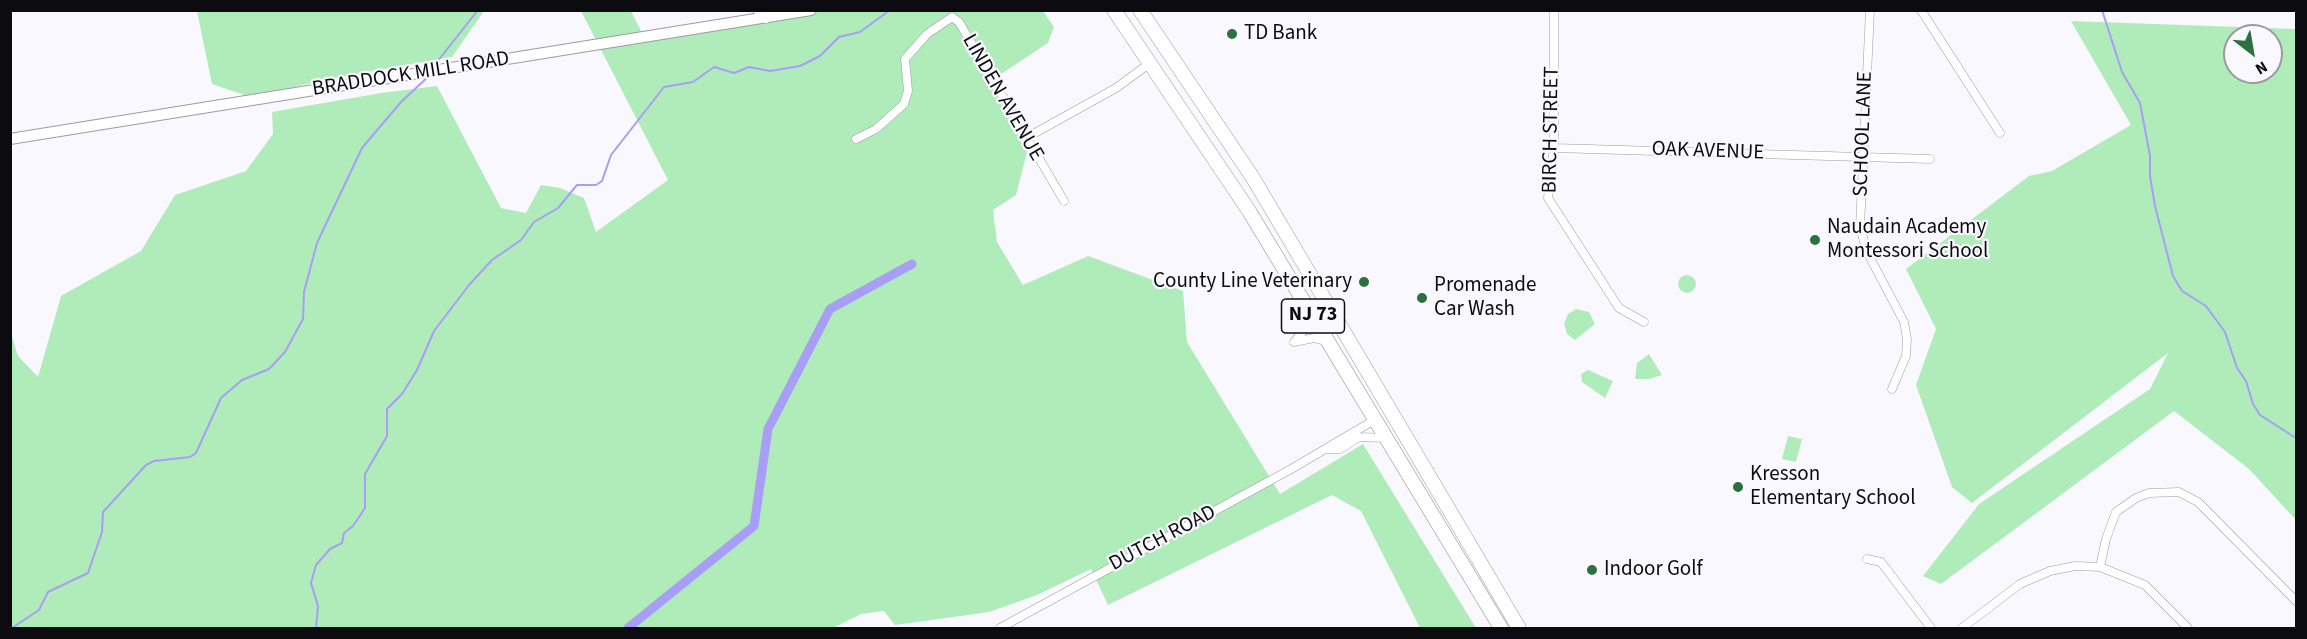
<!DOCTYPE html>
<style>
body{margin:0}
#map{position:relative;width:2307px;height:639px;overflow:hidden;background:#f9f8fe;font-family:"Source Sans 3",sans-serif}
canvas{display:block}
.frame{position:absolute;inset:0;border:12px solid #0c0c10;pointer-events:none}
.north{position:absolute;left:2223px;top:24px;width:60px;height:60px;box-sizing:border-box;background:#f9f8fe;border:2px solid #9a9a9f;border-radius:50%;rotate:149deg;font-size:16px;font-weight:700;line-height:24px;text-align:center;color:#0c0c10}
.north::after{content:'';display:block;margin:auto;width:21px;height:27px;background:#2b713d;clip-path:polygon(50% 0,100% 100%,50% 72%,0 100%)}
</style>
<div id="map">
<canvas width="2307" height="639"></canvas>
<div class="frame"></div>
<div class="north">N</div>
</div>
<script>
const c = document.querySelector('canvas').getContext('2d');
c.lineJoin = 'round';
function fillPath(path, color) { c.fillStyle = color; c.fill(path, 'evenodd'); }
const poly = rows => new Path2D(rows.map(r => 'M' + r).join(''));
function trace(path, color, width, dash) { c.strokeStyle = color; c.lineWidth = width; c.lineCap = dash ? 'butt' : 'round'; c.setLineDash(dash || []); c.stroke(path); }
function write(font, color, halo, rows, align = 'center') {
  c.font = font + ' "Source Sans 3",sans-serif'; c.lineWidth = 4.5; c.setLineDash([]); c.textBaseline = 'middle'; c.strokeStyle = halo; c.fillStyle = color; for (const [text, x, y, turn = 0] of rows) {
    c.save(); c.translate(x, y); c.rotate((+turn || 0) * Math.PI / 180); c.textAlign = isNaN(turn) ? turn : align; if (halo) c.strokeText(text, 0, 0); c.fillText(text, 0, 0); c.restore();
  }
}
const green = poly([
 [197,11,484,11,452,57,329,79,250,97,212,84],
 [581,11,631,11,645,39,776,18,774,11,1043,11,1054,27,1048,43,989,82,1027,152,1016,195,993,210,997,242,1023,285,1088,256,1183,291,1187,342,1280,494,1363,444,1476,628,1420,628,1361,511,1332,495,1108,605,1091,569,1037,595,989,612,895,625,884,611,861,614,833,628,11,628,10,330,18,356,38,377,61,296,141,251,175,195,246,171,273,134,272,112,381,93,437,86,501,208,526,213,541,185,560,188,584,198,596,232,668,180],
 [2071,21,2296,29,2296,520,2249,469,2174,411,1941,584,1923,576,1979,504,2150,389,2168,353,1972,503,1952,487,1916,385,1936,329,1906,269,2029,176,2052,171,2131,125],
 [2235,36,2271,36,2271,72,2235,72],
 '1678 284a9 9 0 1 1 18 0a9 9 0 1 1-18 0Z',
 [1576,309,1589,312,1595,324,1575,340,1567,334,1564,324,1568,314],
 [1649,354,1662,375,1649,379,1635,379,1637,363],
 [1588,370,1613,381,1605,398,1582,382,1581,374],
 [1788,436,1802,439,1796,462,1782,459]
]);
const stream = poly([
 [2102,10,2122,72,2140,103,2150,156,2150,176,2155,206,2173,276,2182,291,2206,306,2225,332,2237,368,2246,381,2253,404,2260,415,2296,438],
 [433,67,478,10],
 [12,628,39,610,48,592,88,573,102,532,103,512,146,465,154,461,190,457,196,453,221,398,242,380,269,369,285,352,303,319,304,292,317,243,362,148,401,102,429,76],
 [316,628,318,606,311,583,316,565,330,549,342,543,344,533,353,526,365,508,365,474,387,436,387,409,402,394,417,370,434,331,469,285,492,260,521,240,534,222,558,208,577,185,596,185,602,181,611,155,664,87,693,82,714,67,734,73,749,67,770,71,800,66,820,56,839,37,860,32,890,10]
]);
const canal = poly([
 [628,628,754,526,768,429,830,309,912,264]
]);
const street = poly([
 [757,10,766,19],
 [1554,10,1554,148,1548,198,1619,308,1644,322],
 [1870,10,1860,227,1867,252,1904,322,1907,339,1906,356,1892,389],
 [1921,10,2000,133],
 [1026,138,1116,88,1150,63],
 [856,139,876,129,904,104,908,91,905,59,927,34,952,17,959,22,1064,201],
 [1554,148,1930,159],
 [1310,314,1304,330,1294,342,1314,338,1327,341],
 [1328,449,1340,449,1359,437,1387,438],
 [1867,559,1881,562,1931,628],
 [2100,567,2106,539,2116,512,2136,498,2149,493,2179,492,2198,502,2296,601],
 [1000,628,1293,468,1376,419],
 [1962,628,2020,584,2050,571,2075,566,2100,567,2145,585,2188,628]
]);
const secondary = poly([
 [10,139,811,10]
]);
const highway = poly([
 [1114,10,1249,211,1501,628],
 [1140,10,1253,178,1519,628]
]);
const markers = [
 [1232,34,6,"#2b713d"],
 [1815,240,6,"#2b713d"],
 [1364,282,6,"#2b713d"],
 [1422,298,6,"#2b713d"],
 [1738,487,6,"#2b713d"],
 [1592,570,6,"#2b713d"]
];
const shields = [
 [1313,316,63]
];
const shieldNames = [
 ["NJ 73",1313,316]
];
const poiNames = [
 ["TD Bank",1244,34],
 ["Naudain Academy",1827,228],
 ["Montessori School",1827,252],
 ["County Line Veterinary",1352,282,"right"],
 ["Promenade",1434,286],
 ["Car Wash",1434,310],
 ["Kresson",1750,475],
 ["Elementary School",1750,499],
 ["Indoor Golf",1604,570]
];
const streetNames = [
 ["BRADDOCK MILL ROAD",411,75,-9],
 ["LINDEN AVENUE",1002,98,60],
 ["BIRCH STREET",1552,130,-89],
 ["SCHOOL LANE",1864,134,-88],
 ["OAK AVENUE",1708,152,2],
 ["DUTCH ROAD",1163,539,-28]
];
fillPath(green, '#b0ecba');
trace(stream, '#a99ef6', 2);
trace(canal, '#a99ef6', 9);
trace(street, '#9b9ba7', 9);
trace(secondary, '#9b9ba7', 12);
trace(highway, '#9b9ba7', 15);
trace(street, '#fff', 8);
trace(secondary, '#fff', 10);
trace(highway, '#fff', 14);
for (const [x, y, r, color] of markers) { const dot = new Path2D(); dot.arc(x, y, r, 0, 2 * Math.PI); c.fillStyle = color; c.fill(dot); trace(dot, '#f9f8fe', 2); }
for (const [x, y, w] of shields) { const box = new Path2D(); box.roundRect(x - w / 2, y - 17, w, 34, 4.5); c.fillStyle = '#f9f8fe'; c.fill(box); trace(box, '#0c0c10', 1.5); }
write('bold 20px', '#0c0c10', null, shieldNames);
write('21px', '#0c0c10', '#f9f8fe', poiNames, 'left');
write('21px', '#0c0c10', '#f9f8fe', streetNames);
</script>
